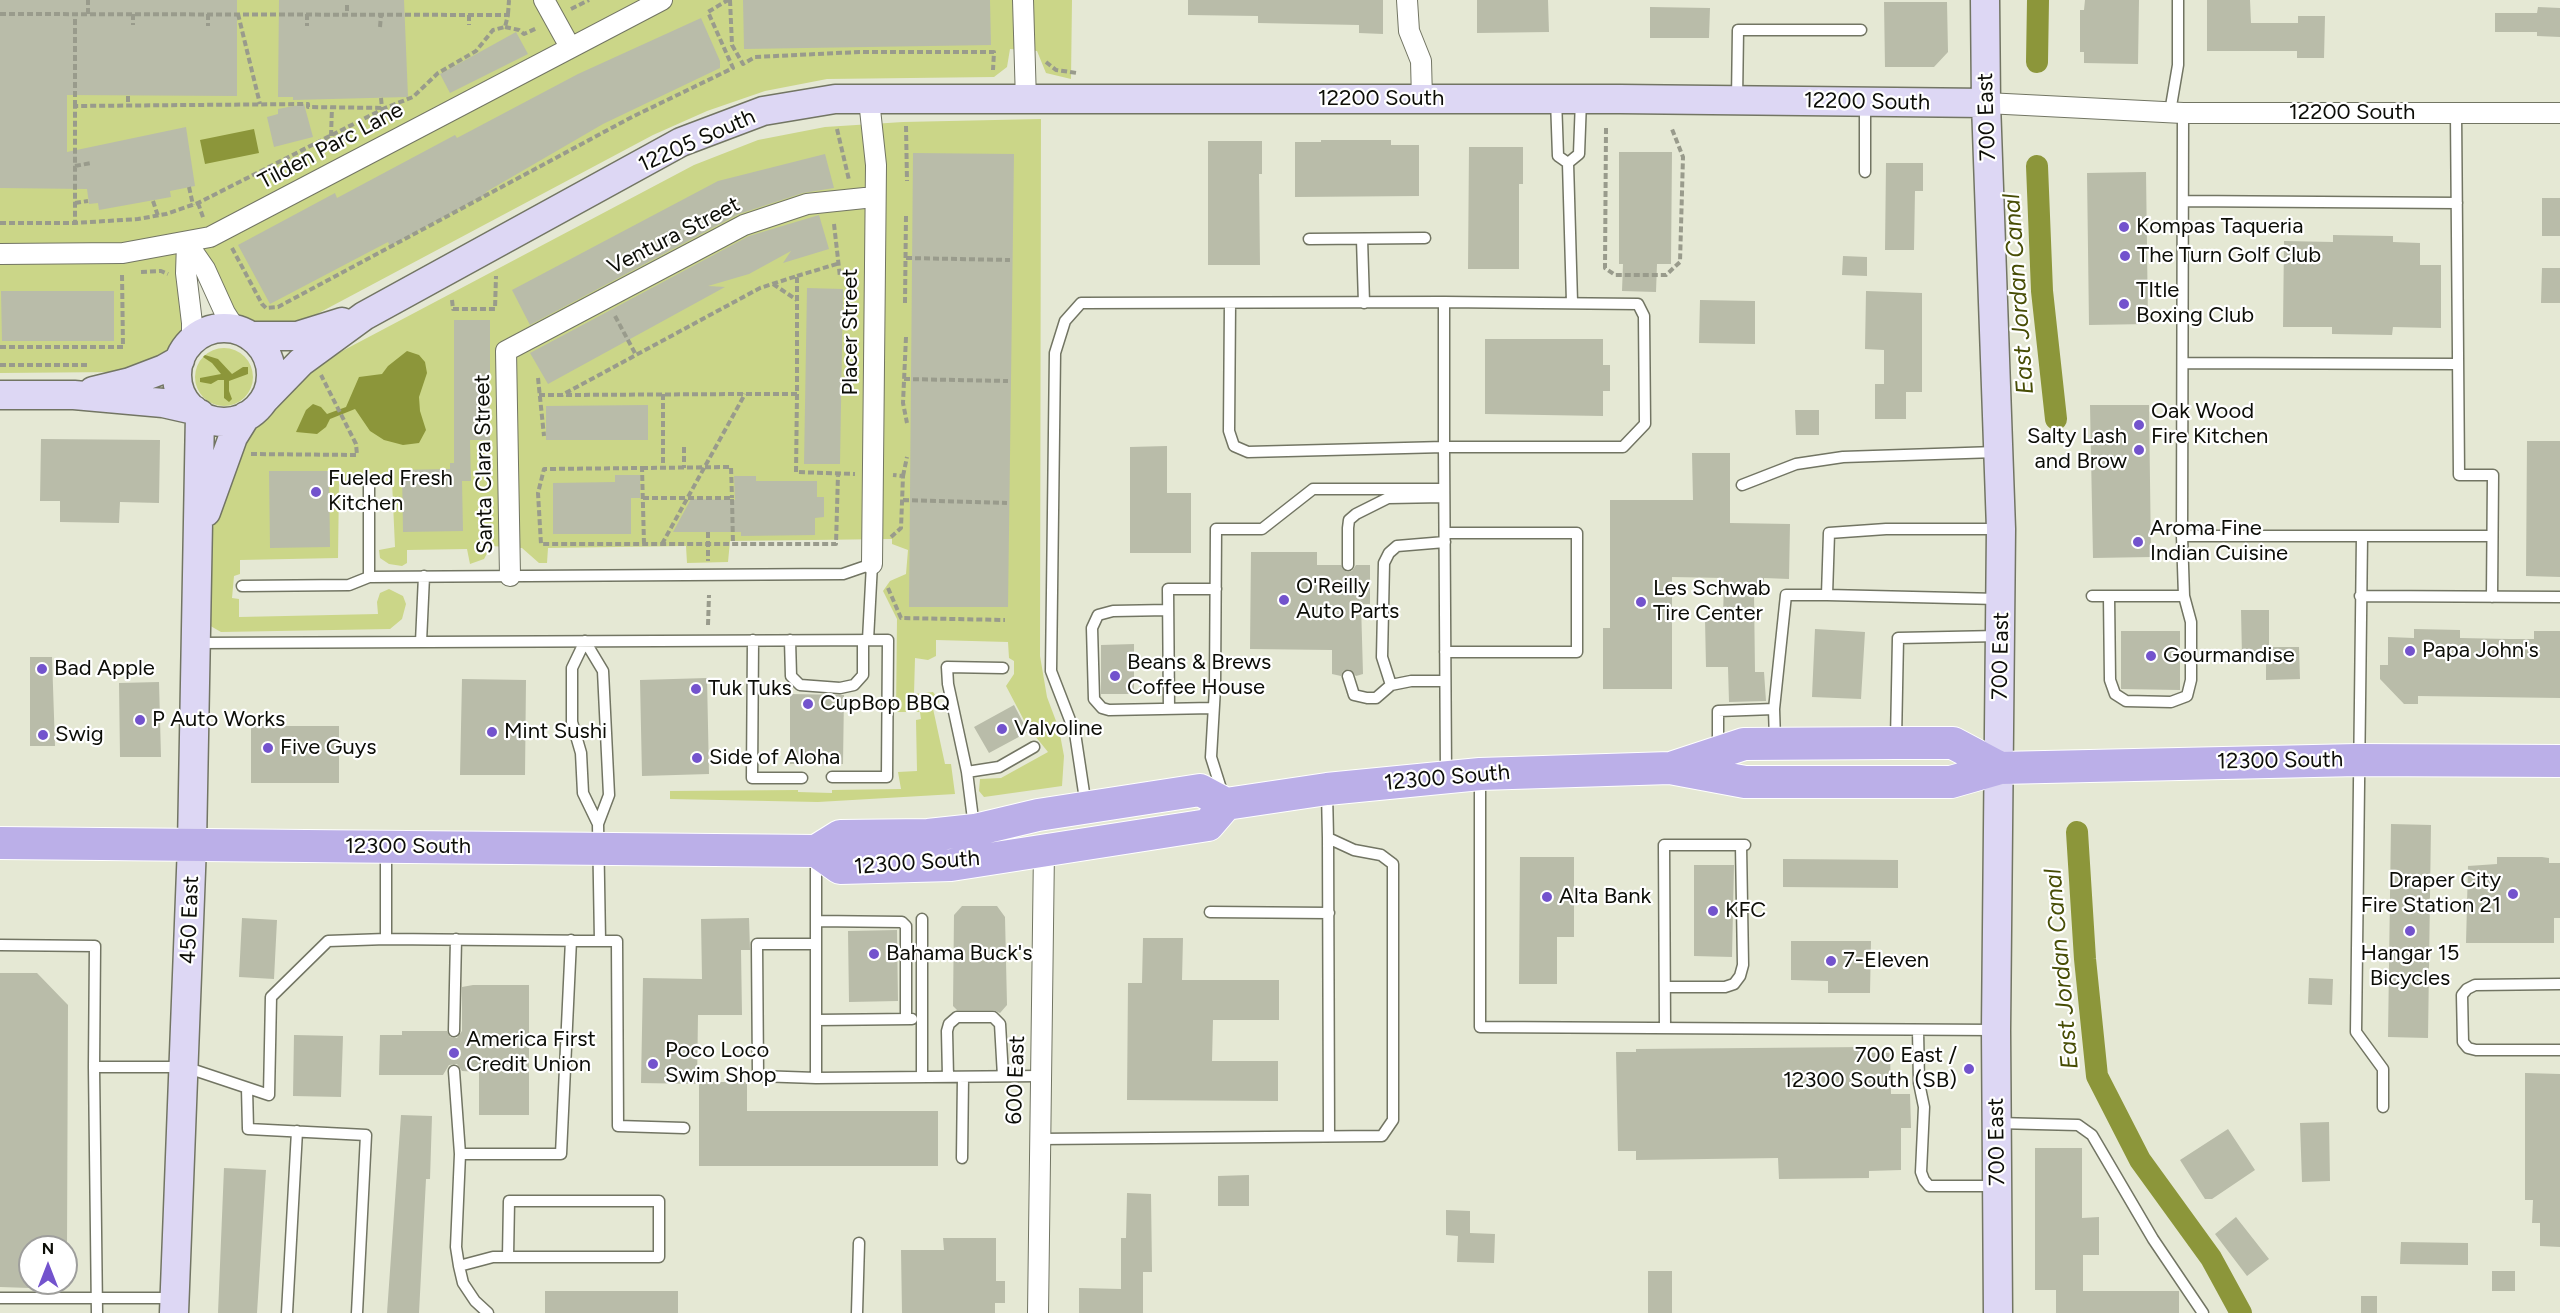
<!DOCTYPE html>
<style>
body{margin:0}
#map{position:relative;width:2560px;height:1313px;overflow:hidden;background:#e5e8d4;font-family:Figtree,sans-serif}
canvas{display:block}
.north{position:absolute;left:18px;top:1235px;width:60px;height:60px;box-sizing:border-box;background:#fff;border:2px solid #9e9e9c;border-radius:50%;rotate:0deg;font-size:16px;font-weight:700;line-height:24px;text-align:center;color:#0c0d07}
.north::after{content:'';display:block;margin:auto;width:21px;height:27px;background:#7353cd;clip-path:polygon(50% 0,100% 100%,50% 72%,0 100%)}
</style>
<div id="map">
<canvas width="2560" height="1313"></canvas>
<div class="north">N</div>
</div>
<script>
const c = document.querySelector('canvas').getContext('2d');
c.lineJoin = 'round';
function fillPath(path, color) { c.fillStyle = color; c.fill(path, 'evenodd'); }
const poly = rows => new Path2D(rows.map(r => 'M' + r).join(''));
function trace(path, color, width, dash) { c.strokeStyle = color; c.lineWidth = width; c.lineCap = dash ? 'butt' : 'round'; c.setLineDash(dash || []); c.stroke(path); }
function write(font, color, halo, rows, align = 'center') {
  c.font = font + ' Figtree,sans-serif'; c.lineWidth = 4.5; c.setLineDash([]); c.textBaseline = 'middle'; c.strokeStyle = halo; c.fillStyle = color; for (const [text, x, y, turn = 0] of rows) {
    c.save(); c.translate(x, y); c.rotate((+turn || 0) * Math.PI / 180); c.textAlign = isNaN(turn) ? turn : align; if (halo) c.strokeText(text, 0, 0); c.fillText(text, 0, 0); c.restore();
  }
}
const green = poly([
 [0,0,1072,0,1071,79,1046,73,1037,51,1010,49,1007,67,994,77,827,79,765,91,707,111,653,135,300,323,250,336,187,244,186,347,118,372,0,373],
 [1041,119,1040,656,1047,697,1059,729,1064,756,1062,786,984,797,979,791,980,779,1001,778,1048,752,1027,726,1006,686,1014,674,1014,661,1009,658,1008,642,936,640,936,656,928,660,915,658,914,694,933,692,939,700,938,704,932,704,945,764,951,764,955,794,818,802,670,799,670,791,798,790,798,792,832,793,832,790,901,789,898,772,917,771,916,720,921,719,920,712,896,712,897,619,883,591,890,581,906,574,908,550,892,544,892,539,730,541,728,562,687,563,686,546,548,548,547,563,539,563,522,548,491,546,484,559,470,564,467,549,407,550,407,563,402,566,389,564,380,558,379,550,395,547,392,481,339,483,338,558,240,560,240,574,234,576,232,598,239,599,239,617,378,614,377,602,380,593,389,589,403,596,406,604,402,619,390,629,221,632,207,624,208,554,217,508,252,428,312,367,694,165,758,140,825,127,903,122],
 '195 377a29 29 0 1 1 58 0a29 29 0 1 1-58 0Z'
]);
const water = poly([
 [254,129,259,153,205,164,200,140],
 [407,351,419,355,425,362,427,373,419,397,420,411,426,430,419,443,403,445,384,440,370,431,355,409,330,419,326,427,317,434,296,432,306,410,313,404,321,407,327,414,346,407,359,377,382,374,388,366],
 [205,355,218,359,232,374,243,367,248,367,248,374,229,381,229,391,232,399,229,402,224,398,224,380,218,380,211,384,200,382,200,378,221,374,212,363,203,357]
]);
const canal = poly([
 [2037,62,2038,0],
 [2037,166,2042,291,2056,419],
 [2077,832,2085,959,2097,1076,2140,1160,2211,1258,2241,1313]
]);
const building = poly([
 [0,0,237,0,237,96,67,95,67,152,186,127,195,186,170,191,171,197,99,210,98,203,89,204,87,189,0,188],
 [279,0,404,0,408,97,293,100,293,97,278,97],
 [743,0,990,0,991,45,744,49],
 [1188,0,1383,0,1383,34,1359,33,1359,25,1258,23,1258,16,1188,15],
 [1477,0,1548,0,1549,32,1477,33],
 [2085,0,2139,0,2138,64,2084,63,2084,52,2080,52,2080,10,2084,10],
 [2207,0,2250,0,2251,23,2298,23,2298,16,2325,16,2324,58,2297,58,2297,51,2207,51],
 [1884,2,1947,2,1948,52,1934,67,1885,67],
 [1650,7,1710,8,1709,38,1650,38],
 [2538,7,2560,8,2560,37,2537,36,2537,32,2495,32,2495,13,2537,13],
 [701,18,720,61,720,68,603,124,486,192,487,194,390,246,388,242,270,304,238,245,335,193,337,198,455,135,457,138,578,74],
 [516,32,528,54,450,93,440,74],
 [304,104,313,137,274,147,267,117,278,114,278,109],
 [1321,140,1391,140,1391,145,1419,145,1419,196,1295,197,1295,142,1321,142],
 [1208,141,1262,141,1262,174,1259,174,1260,265,1208,265],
 [1469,147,1523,147,1523,184,1519,184,1519,269,1468,269],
 [1619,152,1672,152,1671,264,1657,264,1656,292,1622,291,1623,264,1619,264],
 [913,153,1014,154,1008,607,909,607],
 [825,154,834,188,803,193,739,214,530,325,512,290,718,181],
 [1886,163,1923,163,1923,191,1915,191,1914,250,1885,250],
 [2146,172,2148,324,2089,325,2087,173],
 [2542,198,2560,198,2560,236,2542,236],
 [819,215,829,249,783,263,791,251,749,274,708,286,725,287,548,384,530,353,749,236],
 [2333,235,2393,236,2393,242,2420,243,2420,265,2441,265,2441,328,2393,327,2392,335,2332,334,2332,327,2283,327,2284,241,2333,242],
 [1843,256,1867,257,1867,276,1842,275],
 [2542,268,2560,268,2560,303,2541,303],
 [807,288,843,289,840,464,804,464],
 [1,291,114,291,114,341,2,341],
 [1866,291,1922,293,1922,392,1906,392,1906,419,1875,419,1875,384,1884,384,1884,350,1865,349],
 [1700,300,1755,301,1755,344,1699,343],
 [454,320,490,320,490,440,470,440,471,481,462,481,463,531,403,532,402,470,450,469,450,463,454,463],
 [1485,339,1603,339,1603,365,1610,365,1610,391,1603,391,1603,416,1485,414],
 [648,405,648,440,546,440,546,406],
 [2090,405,2149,405,2151,557,2093,558],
 [1795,410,1819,410,1819,435,1796,435],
 [41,439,160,440,159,503,120,502,119,523,60,522,60,501,40,501],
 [2527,441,2560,441,2560,577,2526,576],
 [1167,446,1167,493,1191,493,1191,553,1130,553,1130,447],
 [1692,453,1730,453,1730,523,1790,524,1789,579,1764,578,1764,592,1754,592,1755,672,1764,672,1766,701,1729,702,1728,667,1706,667,1705,619,1723,619,1724,578,1672,577,1672,689,1603,689,1603,628,1610,628,1610,500,1693,500],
 [269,471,329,471,330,547,270,548],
 [615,475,640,475,640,498,631,498,631,534,553,534,553,483,615,482],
 [734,476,756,476,756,481,817,481,817,497,824,497,824,517,815,518,815,535,741,536,741,532,673,532,691,499,735,500],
 [1251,552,1317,552,1317,565,1341,565,1347,572,1352,571,1356,565,1370,565,1370,604,1361,604,1363,674,1356,676,1349,669,1343,671,1341,676,1332,674,1332,650,1250,649],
 [2241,610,2269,610,2269,647,2299,647,2300,679,2266,680,2266,656,2242,657],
 [1815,629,1865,632,1861,699,1812,697],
 [2414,629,2460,630,2460,638,2509,639,2534,639,2534,631,2560,631,2560,698,2418,696,2418,704,2404,704,2380,679,2380,665,2388,665,2388,637,2414,638],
 [2121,631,2180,631,2180,690,2121,689],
 [1134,644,1134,694,1101,694,1101,645],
 [30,657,52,657,55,746,30,746],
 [707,678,709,774,642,776,640,680],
 [462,679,526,680,525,775,460,775],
 [159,682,161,757,120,757,119,683],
 [790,694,844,695,843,764,790,764],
 [1014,705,1028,732,989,753,974,727],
 [251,726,339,726,339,783,251,783],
 [2391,824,2431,825,2428,1038,2388,1037],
 [1520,857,1574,857,1574,937,1557,937,1557,984,1519,984],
 [2497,857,2542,857,2549,858,2549,863,2560,863,2560,918,2554,918,2554,943,2466,943,2468,866,2497,864],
 [1783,859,1898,860,1898,888,1783,887],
 [1694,865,1734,865,1732,957,1694,956],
 [962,906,997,906,1005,917,1007,1005,1000,1013,993,1010,957,1010,953,1006,954,915],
 [242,918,277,920,274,979,239,977],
 [749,918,750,950,741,950,742,1015,698,1015,697,1084,641,1083,643,978,702,979,701,919],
 [897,930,898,1001,849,1002,848,931],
 [1143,938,1183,938,1182,980,1279,980,1279,1020,1213,1020,1212,1061,1278,1061,1278,1101,1127,1100,1128,983,1142,983],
 [1791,941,1871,941,1870,993,1828,993,1828,981,1791,980],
 [0,973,37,973,68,1005,67,1247,30,1247,30,1288,0,1287],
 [2309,978,2333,979,2332,1005,2308,1004],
 [473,985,529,985,529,1115,479,1115,479,1072,462,1071,457,1064,449,1065,443,1075,379,1075,380,1035,402,1035,402,1031,447,1031,450,1037,457,1038,462,1031,462,987],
 [294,1035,343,1036,341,1097,293,1096],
 [1866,1047,1866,1053,1890,1053,1891,1094,1910,1094,1911,1128,1901,1128,1901,1170,1869,1171,1869,1178,1779,1179,1778,1158,1636,1160,1636,1151,1618,1151,1616,1052,1636,1052,1636,1049],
 [2525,1073,2560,1074,2560,1247,2540,1246,2540,1223,2532,1223,2533,1200,2525,1200],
 [699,1082,747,1082,747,1111,938,1111,938,1166,699,1166],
 [401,1115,432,1116,430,1179,426,1179,419,1313,387,1313],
 [2329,1122,2330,1181,2302,1182,2300,1123],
 [2228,1129,2255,1170,2212,1199,2205,1199,2180,1160],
 [2035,1148,2082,1148,2082,1218,2099,1217,2099,1255,2083,1255,2083,1291,2179,1291,2179,1313,2056,1313,2056,1290,2035,1290],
 [224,1168,266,1170,257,1313,218,1313],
 [1249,1175,1249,1206,1218,1206,1218,1176],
 [1127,1193,1151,1194,1152,1272,1143,1272,1143,1313,1079,1313,1079,1288,1121,1289,1121,1238,1126,1238],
 [1446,1210,1470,1211,1470,1233,1495,1234,1494,1263,1457,1262,1458,1236,1446,1235],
 [2236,1217,2269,1259,2247,1276,2215,1234],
 [943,1238,996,1238,996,1281,1005,1281,1005,1303,995,1303,995,1313,902,1313,901,1250,944,1250],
 [2401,1242,2468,1243,2468,1265,2400,1264],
 [1648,1271,1672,1271,1672,1313,1648,1313],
 [2492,1271,2515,1271,2515,1291,2492,1291],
 [545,1291,678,1291,678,1313,545,1313],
 [2361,1296,2377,1296,2377,1313,2361,1313]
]);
const path = poly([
 [730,0,732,45,743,64,755,57,859,52,994,52,993,70],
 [347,5,347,14],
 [571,9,589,0],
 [0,14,508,15,505,27,493,30,476,51,438,73,413,97,385,108],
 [88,14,88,0],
 [133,14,133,25],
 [208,14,208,26],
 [238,14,260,104],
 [307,14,307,26],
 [508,14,509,0],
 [469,15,469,25],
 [380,27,381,15],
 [505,27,519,30,524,34,537,28],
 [1046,62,1056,70,1077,73],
 [128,96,128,105],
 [381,98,382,108],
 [75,106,75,14],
 [906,126,907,181],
 [1606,128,1605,268,1615,275,1666,275,1680,262,1683,157,1672,129],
 [837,129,849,180],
 [331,136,332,107],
 [75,166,91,163],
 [189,187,193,205],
 [153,201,158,216],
 [75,203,88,201],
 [198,203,204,220],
 [0,223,75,223,138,219,166,214,198,203,385,108,308,107,308,104,75,106,75,223],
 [834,224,840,277],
 [232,248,262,304,266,308,278,307,632,117,733,68,708,12,728,0],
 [906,258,1010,260],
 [141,272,161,271,168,274],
 [797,276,840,263],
 [773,284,797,300],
 [452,300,453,309,495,309,496,276],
 [905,303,906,215],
 [615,316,636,355],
 [906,337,903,403,907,423],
 [0,347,123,347,122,274],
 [0,365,89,365],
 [538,378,544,436],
 [904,379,1008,381],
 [663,394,663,468],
 [797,394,796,472,855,474],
 [539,395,562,395,745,394,797,394,797,276,760,288,562,395],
 [684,447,684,468],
 [251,454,357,455,356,444,321,375],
 [642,468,731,467,732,498],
 [903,476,907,457],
 [643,498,732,498,733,544],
 [903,500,1007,503],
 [708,532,708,561],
 [891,537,901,528,903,476,893,475],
 [644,544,642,468,544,469,538,493,541,544,836,544,838,474],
 [662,544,745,394],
 [888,588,901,618,1005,620],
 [708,625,709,595]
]);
const lane = poly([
 [1556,99,1558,156,1568,163],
 [1737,100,1738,30,1861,30],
 [2170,112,2178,65,2178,0],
 [2183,113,2182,536,2492,536],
 [2456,113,2459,475,2493,475,2492,597],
 [1568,163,1572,302],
 [1568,163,1579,154,1581,100],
 [1865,172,1865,102],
 [2183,201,2457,203],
 [1309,239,1425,238],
 [1362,239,1364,303],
 [1230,303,1229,431,1234,446,1248,452,1444,447,1623,447,1645,424,1644,316,1638,304,1444,302,1444,447,1446,774],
 [2183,363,2458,364],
 [1742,485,1796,464,1843,457,1996,452],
 [1445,533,1577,533,1577,652,1445,652],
 [2362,536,2356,1032,2383,1069,2383,1107],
 [1348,565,1348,528,1349,520,1356,514,1388,498,1444,497],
 [369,577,843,574,872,564,868,640],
 [242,586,349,585,369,577,369,487],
 [2092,596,2184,596,2182,536],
 [2109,596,2110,680,2115,694,2126,701,2171,702,2187,696,2191,680,2191,622,2184,596],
 [2360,596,2560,597],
 [1998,599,1827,595,1829,533,1886,529,2000,529],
 [1168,610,1113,611,1098,615,1092,628,1094,699,1102,708,1109,710,1213,708],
 [753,640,752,778,802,778],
 [790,640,791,676,800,685,840,688,854,685,863,675,863,640],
 [421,642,424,576],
 [196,643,888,640,887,777,832,777],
 [1348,676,1354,695,1367,698,1376,698,1391,685,1411,681,1445,681],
 [1391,685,1382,657,1384,563,1389,553,1397,546,1445,542],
 [1169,709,1168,589,1216,589],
 [1775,740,1774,709,1786,595,1827,595],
 [1896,740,1898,638,1999,636],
 [1718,750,1718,711,1774,709],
 [967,772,999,767,1034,747],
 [1480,776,1480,1027,1996,1030],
 [1223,795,1211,757,1215,688,1216,529,1262,529,1313,489,1444,489],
 [1086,806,1075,733,1051,671,1055,353,1065,321,1081,303,1444,302],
 [974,827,967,772,948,684,947,667,1003,668],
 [1328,838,1329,1136],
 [816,857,816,1078,1041,1076],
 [1210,912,1329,913],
 [922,919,922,1077],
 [816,921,902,922,906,926,906,1019],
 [386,939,600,941,598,824,609,795,603,671,585,641,572,668,572,722,581,753,583,793,598,824],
 [600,941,617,941,618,1126,684,1128],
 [816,944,757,944,758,1076,816,1078],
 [0,945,95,946,94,1067],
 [2560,984,2475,985,2467,989,2462,995,2463,1042,2468,1048,2476,1050,2560,1050],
 [1665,987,1725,987,1734,984,1740,976,1743,965,1741,845],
 [816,1020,912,1019],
 [1665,1028,1664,845,1745,845],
 [1918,1030,1919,1083,1924,1107,1921,1172,1924,1180,1929,1186,1995,1186],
 [454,1031,456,939],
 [454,1071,460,1154],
 [948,1077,947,1031,949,1024,957,1017,993,1017,1000,1024,1003,1076],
 [247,1088,248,1129,366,1135,357,1313],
 [1997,1123,2078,1125,2092,1135,2153,1239,2203,1313],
 [1039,1139,1382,1136,1393,1120,1393,864,1381,855,1354,850,1328,838,1327,792],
 [962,1158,963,1077],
 [459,1266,493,1257,659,1257,659,1201,509,1201,508,1257],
 [0,1298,174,1298],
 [97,1313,94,1067,185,1067,269,1095,271,997,328,941,386,939,386,850],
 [287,1313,297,1131],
 [488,1313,475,1301,463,1283,459,1266,456,1247,460,1154,561,1154,571,940],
 [857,1313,859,1243]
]);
const street = poly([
 [544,0,570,47],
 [1023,0,1026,101],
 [1407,0,1409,31,1421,61,1422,99],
 [869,100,876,165,872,564],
 [1986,103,2183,113,2560,113],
 [187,243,205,269,225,313,236,330],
 [187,243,186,273,192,323,192,341],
 [0,254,123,253,210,237,662,0],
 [510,576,506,351,744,225,807,204,874,197],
 [1038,1313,1044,849]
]);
const secondary = poly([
 [1985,0,1986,103,2001,529,1996,1030,1998,1313],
 '177 375a47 47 0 1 1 94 0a47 47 0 1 1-94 0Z',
 [250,336,297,336,342,322],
 [93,391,130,382,164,369,180,360],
 [0,395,74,395,163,403,194,410],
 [265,399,301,362,364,316,681,142,763,111,835,99,1620,99,1986,103],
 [206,512,233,437,246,416],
 [174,1313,192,845,200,414]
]);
const primary = poly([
 [1674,767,1744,744,1896,743,1953,743,2000,768],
 [0,843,816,851,840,836,928,835,975,830,1038,815,1200,790,1226,804,1327,789,1480,774,1670,768,1745,782,1951,782,2000,768,2358,760,2560,761],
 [816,851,840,868,951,865,1208,825,1226,804]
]);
const markers = [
 [2124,227,6,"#7353cd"],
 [2125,256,6,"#7353cd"],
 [2124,304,6,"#7353cd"],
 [2139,425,6,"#7353cd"],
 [2139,450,6,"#7353cd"],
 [316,492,6,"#7353cd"],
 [2138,542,6,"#7353cd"],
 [1284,600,6,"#7353cd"],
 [1641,602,6,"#7353cd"],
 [2410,651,6,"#7353cd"],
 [2151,656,6,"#7353cd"],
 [42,669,6,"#7353cd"],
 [1115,676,6,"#7353cd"],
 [696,689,6,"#7353cd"],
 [808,704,6,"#7353cd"],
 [140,720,6,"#7353cd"],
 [1002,729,6,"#7353cd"],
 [492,732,6,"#7353cd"],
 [43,735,6,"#7353cd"],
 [268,748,6,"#7353cd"],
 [697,758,6,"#7353cd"],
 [2513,894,6,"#7353cd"],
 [1547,897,6,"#7353cd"],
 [1713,911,6,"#7353cd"],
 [2410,931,6,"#7353cd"],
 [874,954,6,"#7353cd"],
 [1831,961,6,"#7353cd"],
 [454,1053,6,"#7353cd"],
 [653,1064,6,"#7353cd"],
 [1969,1069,6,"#7353cd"]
];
const streetNames = [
 ["12200 South",1381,99],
 ["12200 South",1867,102,1],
 ["12200 South",2352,113],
 ["700 East",1987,117,-92],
 ["12205 South",697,141,-24],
 ["Tilden Parc Lane",331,146,-28],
 ["Ventura Street",674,236,-27],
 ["Placer Street",851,332,-90],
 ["Santa Clara Street",484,464,-91],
 ["700 East",2001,656,-89],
 ["12300 South",2280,761,-1],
 ["12300 South",1447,778,-5],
 ["12300 South",408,847],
 ["12300 South",917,863,-4],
 ["450 East",190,920,-88],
 ["600 East",1016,1080,-88],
 ["700 East",1997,1142,-91]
];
const poiNames = [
 ["Kompas Taqueria",2136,227],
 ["The Turn Golf Club",2137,256],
 ["TItle",2136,291],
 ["Boxing Club",2136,316],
 ["Oak Wood",2151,412],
 ["Fire Kitchen",2151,437],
 ["Salty Lash",2127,437,"right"],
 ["and Brow",2127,462,"right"],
 ["Fueled Fresh",328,479],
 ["Kitchen",328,504],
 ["Aroma Fine",2150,529],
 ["Indian Cuisine",2150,554],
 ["O'Reilly",1296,587],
 ["Auto Parts",1296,612],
 ["Les Schwab",1653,589],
 ["Tire Center",1653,614],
 ["Papa John's",2422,651],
 ["Gourmandise",2163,656],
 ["Beans & Brews",1127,663],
 ["Coffee House",1127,688],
 ["Bad Apple",54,669],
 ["Tuk Tuks",708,689],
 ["CupBop BBQ",820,704],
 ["P Auto Works",152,720],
 ["Valvoline",1014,729],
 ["Mint Sushi",504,732],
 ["Swig",55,735],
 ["Five Guys",280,748],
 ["Side of Aloha",709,758],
 ["Draper City",2501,881,"right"],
 ["Fire Station 21",2501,906,"right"],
 ["Alta Bank",1559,897],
 ["KFC",1725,911],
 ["Bahama Buck's",886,954],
 ["Hangar 15",2410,954,"center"],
 ["Bicycles",2410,979,"center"],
 ["7-Eleven",1843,961],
 ["America First",466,1040],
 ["Credit Union",466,1065],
 ["Poco Loco",665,1051],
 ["Swim Shop",665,1076],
 ["700 East /",1957,1056,"right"],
 ["12300 South (SB)",1957,1081,"right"]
];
const waterNames = [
 ["East Jordan Canal",2019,294,-94],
 ["East Jordan Canal",2062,969,-95]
];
fillPath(green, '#cbd688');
fillPath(water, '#8c963a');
trace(canal, '#8c963a', 22);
fillPath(building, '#b9bca9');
trace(lane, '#727563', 13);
trace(street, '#727563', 22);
trace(secondary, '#727563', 31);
trace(primary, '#fff', 34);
trace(path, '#999b8c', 4, [6, 3]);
trace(lane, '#fff', 10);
trace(street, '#fff', 20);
trace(secondary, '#ddd7f4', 28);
trace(primary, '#bbafe8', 32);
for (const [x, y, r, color] of markers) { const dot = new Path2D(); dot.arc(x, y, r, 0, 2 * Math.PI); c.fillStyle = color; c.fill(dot); trace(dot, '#fff', 2); }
write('22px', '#0c0d07', '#fff', streetNames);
write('22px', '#0c0d07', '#fff', poiNames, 'left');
write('italic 24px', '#474d05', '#fff', waterNames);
</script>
